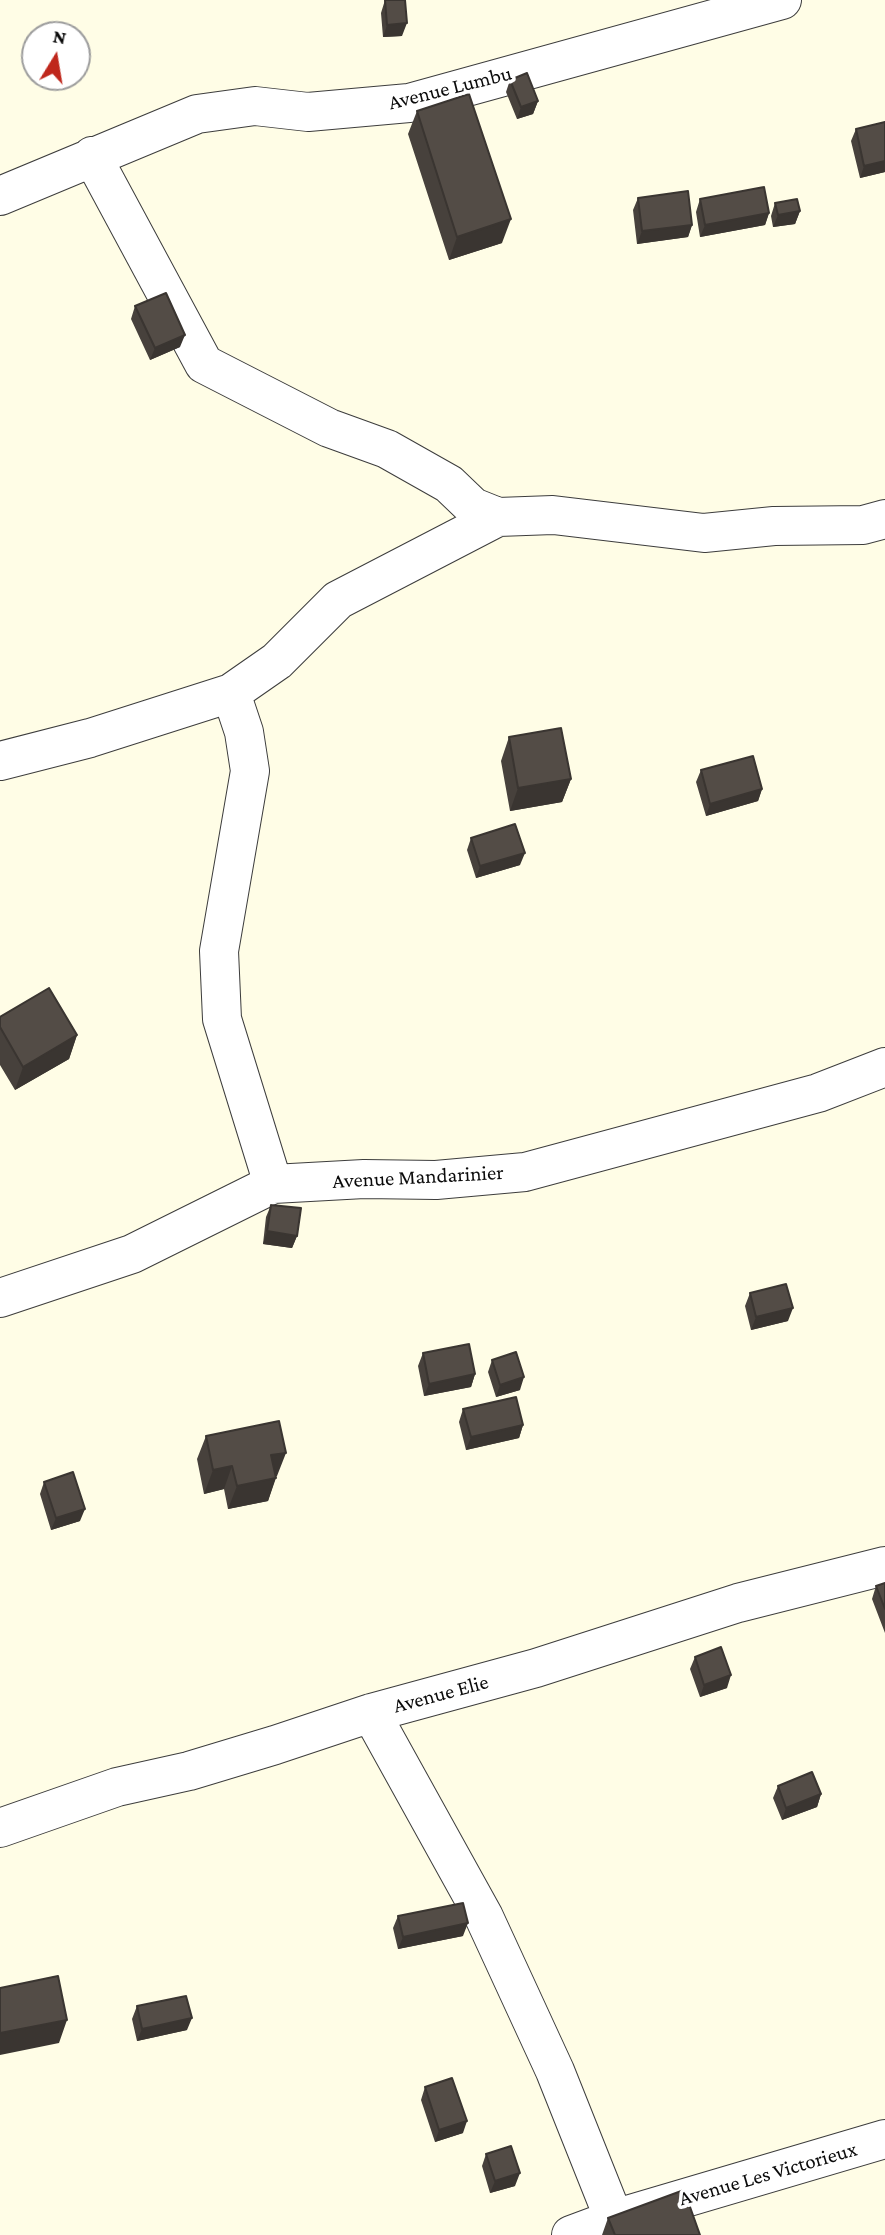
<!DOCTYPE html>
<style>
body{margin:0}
#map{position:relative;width:885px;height:2235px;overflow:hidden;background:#fffde6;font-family:"Crimson Pro",serif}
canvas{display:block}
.north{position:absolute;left:21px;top:21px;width:70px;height:70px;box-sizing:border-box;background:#fff;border:2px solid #9d9d9d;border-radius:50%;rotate:11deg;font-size:19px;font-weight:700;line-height:28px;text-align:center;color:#0a0a0a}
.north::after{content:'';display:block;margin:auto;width:24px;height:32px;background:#bf271c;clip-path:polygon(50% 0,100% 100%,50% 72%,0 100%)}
</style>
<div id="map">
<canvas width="885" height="2235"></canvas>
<div class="north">N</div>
</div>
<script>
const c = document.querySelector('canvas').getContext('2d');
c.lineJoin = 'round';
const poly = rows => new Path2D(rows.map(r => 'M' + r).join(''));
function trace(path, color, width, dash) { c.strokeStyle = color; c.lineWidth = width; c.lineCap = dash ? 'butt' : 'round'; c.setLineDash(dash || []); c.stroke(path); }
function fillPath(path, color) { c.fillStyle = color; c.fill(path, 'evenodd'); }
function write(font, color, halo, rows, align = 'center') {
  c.font = font + ' "Crimson Pro",serif'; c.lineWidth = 7; c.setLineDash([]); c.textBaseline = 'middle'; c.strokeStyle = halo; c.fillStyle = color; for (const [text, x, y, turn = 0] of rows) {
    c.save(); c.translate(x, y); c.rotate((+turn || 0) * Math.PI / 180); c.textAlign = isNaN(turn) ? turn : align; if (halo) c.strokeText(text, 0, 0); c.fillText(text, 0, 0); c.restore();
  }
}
const minor = poly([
 [92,156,204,364,329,428,387,449,449,484,473,507,498,517,553,515,704,533,774,526,863,525,885,519],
 [0,196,197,114,255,106,308,112,409,103,782,0],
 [231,693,244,732,250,771,219,951,222,1019,273,1184],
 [0,761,90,738,231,693,277,661,338,600,498,517],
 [0,1298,132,1254,273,1184,364,1179,436,1180,525,1172,818,1093,885,1067],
 [371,1713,484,1917,555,2071,614,2219],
 [0,1828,117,1787,189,1771,275,1745,371,1713,536,1668,738,1603,885,1566],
 [571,2235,614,2219,885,2139]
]);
const wall = poly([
 [385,0,402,36,383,37,381,13],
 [510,80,538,101,533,114,517,119,506,92],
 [417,111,502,243,449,260,408,134],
 [885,122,885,172,860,178,851,141,856,129],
 [638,198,692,225,688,237,637,244,633,210],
 [700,199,769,213,765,225,700,237,696,212],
 [775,203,800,211,795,224,773,227,771,216],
 [135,306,180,347,150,360,131,319],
 [509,737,571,779,562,802,510,811,501,761],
 [701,770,762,789,758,801,706,816,696,782],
 [471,838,520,865,476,878,467,850],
 [0,1017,77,1035,69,1059,15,1090,0,1065],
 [271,1205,297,1236,292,1248,263,1244,266,1217],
 [750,1293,788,1321,751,1330,745,1306],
 [423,1353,475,1374,471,1387,424,1396,418,1366],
 [492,1360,520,1390,496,1397,488,1372],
 [463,1409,523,1425,519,1438,466,1450,459,1422],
 [206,1436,277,1476,276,1476,268,1501,228,1509,224,1489,204,1494,197,1459],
 [44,1482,80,1521,51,1530,40,1494],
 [885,1583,885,1633,872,1599,876,1586],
 [695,1657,727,1688,700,1697,690,1669],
 [778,1786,821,1794,817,1807,782,1820,773,1798],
 [398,1916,463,1936,398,1949,393,1928],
 [137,2006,187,2030,137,2041,132,2019],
 [425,2087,463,2133,435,2142,421,2100],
 [486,2154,515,2186,490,2193,482,2166],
 [608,2218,700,2235,602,2235]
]);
const shadedWall = poly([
 [407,23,402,36,383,37,387,25],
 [538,101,533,114,517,119,521,107],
 [885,161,885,172,860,178,864,166],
 [800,211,795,224,773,227,778,215],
 [769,213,765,225,700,237,705,225],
 [511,219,502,243,449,260,457,237],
 [692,225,688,237,637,244,642,231],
 [185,335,180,347,150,360,155,348],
 [571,779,562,802,510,811,518,788],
 [762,789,758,801,706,816,710,804],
 [525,853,520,865,476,878,480,866],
 [77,1035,69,1059,15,1090,23,1067],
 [267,1231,297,1236,292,1248,263,1244],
 [793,1308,788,1321,751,1330,756,1317],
 [475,1374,471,1387,424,1396,429,1384],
 [524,1377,520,1390,496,1397,500,1385],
 [523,1425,519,1438,466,1450,471,1437],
 [286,1453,277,1476,263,1479,271,1455],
 [232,1466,224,1489,204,1494,213,1470],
 [276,1478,268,1501,228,1509,237,1486],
 [85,1509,80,1521,51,1530,56,1518],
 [731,1675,727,1688,700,1697,704,1685],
 [821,1794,817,1807,782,1820,786,1808],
 [468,1923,463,1936,398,1949,403,1937],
 [192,2018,187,2030,137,2041,142,2029],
 [67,2020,59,2043,0,2055,0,2033],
 [467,2121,463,2133,435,2142,439,2130],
 [520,2173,515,2186,490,2193,495,2181]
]);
const building = poly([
 [385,0,405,0,407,23,387,25,385,0],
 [527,73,538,101,521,107,510,80,527,73],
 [469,94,511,219,457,237,417,111,469,94],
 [885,122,885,161,864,166,856,129,885,122],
 [764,187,769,213,705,225,700,199,764,187],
 [688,191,692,225,642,231,638,198,688,191],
 [797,199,800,211,778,215,775,203,797,199],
 [166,293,185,335,155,348,135,306,166,293],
 [561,728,571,779,518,788,509,737,561,728],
 [753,756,762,789,710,804,701,770,753,756],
 [515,824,525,853,480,866,471,838,515,824],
 [49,988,77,1035,23,1067,0,1027,0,1017,49,988],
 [271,1205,301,1208,297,1236,267,1231,271,1205],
 [786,1284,793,1308,756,1317,750,1293,786,1284],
 [469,1344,475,1374,429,1384,423,1353,469,1344],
 [516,1352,524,1377,500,1385,492,1360,516,1352],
 [516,1397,523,1425,471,1437,463,1409,516,1397],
 [279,1421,286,1453,271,1455,276,1478,237,1486,232,1466,213,1470,206,1436,279,1421],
 [73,1472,85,1509,56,1518,44,1482,73,1472],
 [885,1583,885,1609,876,1586,885,1583],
 [721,1647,731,1675,704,1685,695,1657,721,1647],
 [812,1772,821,1794,786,1808,778,1786,812,1772],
 [463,1903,468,1923,403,1937,398,1916,463,1903],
 [58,1976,67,2020,0,2033,0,1988,58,1976],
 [186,1996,192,2018,142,2029,137,2006,186,1996],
 [452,2078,467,2121,439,2130,425,2087,452,2078],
 [511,2146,520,2173,495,2181,486,2154,511,2146],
 [684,2190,700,2235,615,2235,608,2218,684,2190]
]);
const streetNames = [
 ["Avenue Lumbu",450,88,-14],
 ["Avenue Mandarinier",418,1177,-3],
 ["Avenue Elie",441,1694,-15],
 ["Avenue Les Victorieux",768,2174,-16]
];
trace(minor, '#3d3d3d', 40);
trace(minor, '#fff', 38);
fillPath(wall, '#47413c');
fillPath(shadedWall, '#3a3531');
fillPath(building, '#534c46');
trace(building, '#3a3531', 2);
write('21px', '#0a0a0a', '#fff', streetNames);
</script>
